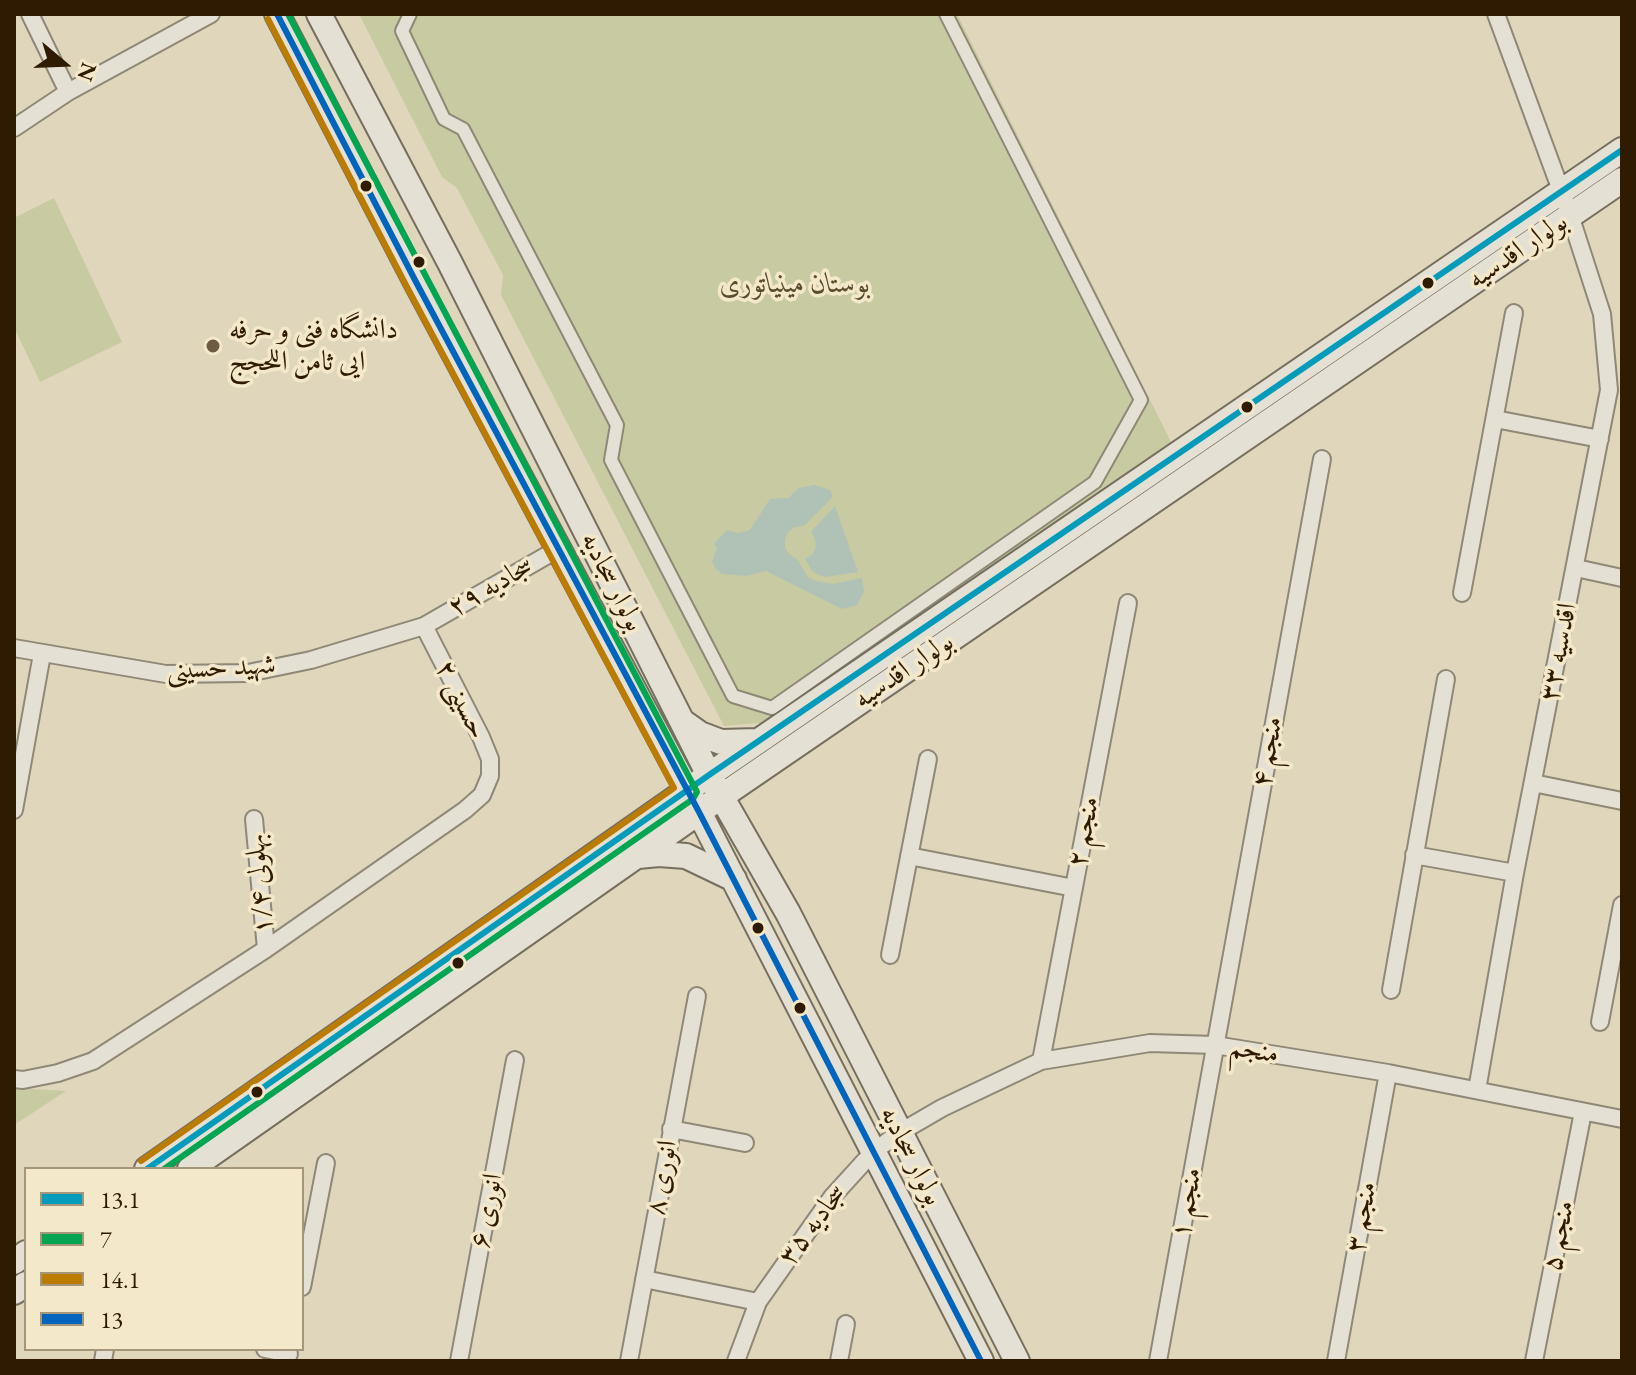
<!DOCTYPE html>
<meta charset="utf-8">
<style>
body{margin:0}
#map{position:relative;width:1636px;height:1375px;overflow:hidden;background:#dfd6bc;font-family:"EB Garamond",serif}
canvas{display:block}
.frame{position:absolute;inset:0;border:16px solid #2f1b02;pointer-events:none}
.legend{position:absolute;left:24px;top:1167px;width:280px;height:184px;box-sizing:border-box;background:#f4e8ca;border:2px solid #a5967a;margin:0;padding:10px 14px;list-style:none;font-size:24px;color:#2f1b02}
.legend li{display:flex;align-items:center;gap:16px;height:40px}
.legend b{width:40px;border:2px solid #a5967a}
.north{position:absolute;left:24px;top:24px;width:80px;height:80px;-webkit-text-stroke:6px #f4e8ca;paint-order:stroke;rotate:109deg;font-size:22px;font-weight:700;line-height:32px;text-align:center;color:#2f1b02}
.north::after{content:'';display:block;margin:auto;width:28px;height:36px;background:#2f1b02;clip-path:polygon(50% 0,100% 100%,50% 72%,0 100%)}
</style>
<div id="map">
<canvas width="1636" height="1375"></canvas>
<div class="frame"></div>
<ul class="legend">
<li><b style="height:10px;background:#059bba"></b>13.1</li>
<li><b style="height:10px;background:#00a651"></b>7</li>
<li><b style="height:10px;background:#bb7c01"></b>14.1</li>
<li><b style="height:10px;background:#0065bd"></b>13</li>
</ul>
<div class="north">N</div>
</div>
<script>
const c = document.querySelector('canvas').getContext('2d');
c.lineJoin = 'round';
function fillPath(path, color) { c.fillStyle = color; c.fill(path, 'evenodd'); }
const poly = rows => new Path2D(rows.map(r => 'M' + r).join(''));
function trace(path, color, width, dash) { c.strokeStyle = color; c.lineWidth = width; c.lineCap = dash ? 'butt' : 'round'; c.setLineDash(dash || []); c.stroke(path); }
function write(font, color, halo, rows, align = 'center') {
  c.font = font + ' "EB Garamond",Amiri,serif'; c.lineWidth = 7; c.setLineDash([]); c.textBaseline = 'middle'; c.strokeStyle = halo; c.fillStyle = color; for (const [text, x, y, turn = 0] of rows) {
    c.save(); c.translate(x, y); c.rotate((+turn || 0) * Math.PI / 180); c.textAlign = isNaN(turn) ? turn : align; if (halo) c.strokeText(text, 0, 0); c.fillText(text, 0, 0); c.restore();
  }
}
const green = poly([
 [359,14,957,14,1173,446,781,721,724,726,501,295,503,275,457,188,442,177],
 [54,198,122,342,40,382,14,327,14,218],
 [14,1088,66,1091,14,1125]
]);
const water = poly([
 [815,485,830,490,833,497,804,526,795,527,788,532,785,539,785,548,790,555,797,559,808,577,816,581,833,584,862,578,864,592,857,605,842,609,766,571,746,576,722,574,716,569,712,562,717,548,714,544,727,530,738,533,750,530,770,499,788,498,799,488],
 [835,506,858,572,825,577,813,572,805,559,812,555,816,547,815,539,811,532]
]);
const pedestrian = poly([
 [410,14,402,31,444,119,463,129,617,425,611,460,733,696,772,708,1095,482,1141,400,946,14]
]);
const minor = poly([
 [30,14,68,92],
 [14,128,68,92,211,14],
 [1495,419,1600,439],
 [1576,568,1622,578],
 [1462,593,1514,313],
 [14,648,166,674,248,673,311,660,424,626,558,549],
 [1533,783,1622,801],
 [14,810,42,654],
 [254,819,266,949],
 [1414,855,1515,873],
 [909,856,1074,888],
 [890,955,928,759],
 [1391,990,1446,679],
 [1600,1022,1622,905],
 [1041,1061,1128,603],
 [14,1079,23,1080,58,1073,93,1061,266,949,465,810,482,795,490,776,490,759,481,737,424,626],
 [1477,1090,1515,873,1609,390,1602,314,1570,215,1496,14],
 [671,1129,745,1143],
 [644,1279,758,1302],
 [302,1287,326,1163],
 [265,1349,289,1354],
 [103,1361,105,1349],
 [459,1361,515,1060],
 [629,1361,697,996],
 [736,1361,758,1302,832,1197,873,1152,899,1133,942,1108,1041,1061,1150,1043,1215,1045,1388,1073,1622,1119],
 [839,1361,846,1324],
 [1158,1361,1322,459],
 [1336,1361,1388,1073],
 [1534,1361,1583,1112]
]);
const secondary = poly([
 [277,14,416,282,699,812,981,1361],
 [319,14,450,263,709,775,788,913,1017,1361],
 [683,722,700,734,721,742,758,741],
 [638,856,659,854,686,856,734,879],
 [147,1169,709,775,1622,150],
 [190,1169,722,796,1622,180],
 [14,1262,26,1253],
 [14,1292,26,1284]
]);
const bus1 = poly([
 [147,1169,709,775,1622,150]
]);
const bus2 = poly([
 [164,1169,693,799,697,792,288,14]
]);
const bus3 = poly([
 [141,1161,674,788,407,287,268,19]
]);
const bus4 = poly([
 [277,14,416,282,699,812,981,1361]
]);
const markers = [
 [366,186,7,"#2f1b02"],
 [419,262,7,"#2f1b02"],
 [1428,283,7,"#2f1b02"],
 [213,346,8,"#6d5c43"],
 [1247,407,7,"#2f1b02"],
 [758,928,7,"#2f1b02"],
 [458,963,7,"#2f1b02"],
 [800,1008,7,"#2f1b02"],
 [257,1092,7,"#2f1b02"]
];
const streetNames = [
 ["بولوار اقدسیه",1518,251,-34],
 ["بولوار سجادیه",612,582,63],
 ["سجادیه ۲۹",491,587,-30],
 ["اقدسیه ۳۳",1559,652,-79],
 ["شهید حسینی",221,668,-3],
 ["بولوار اقدسیه",904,671,-34],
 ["حسینی ۲",461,700,64],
 ["منجم ۴",1268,752,-80],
 ["منجم ۲",1084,832,-79],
 ["بهلولی ۱/۴",260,884,-95],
 ["منجم",1254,1051,9],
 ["بولوار سجادیه",911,1156,63],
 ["انوری ۸",662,1178,-80],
 ["منجم ۱",1187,1203,-80],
 ["انوری ۶",487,1211,-79],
 ["منجم ۳",1362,1217,-80],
 ["سجادیه ۳۵",813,1225,-53],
 ["منجم ۵",1559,1236,-79]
];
const parkNames = [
 ["بوستان مینیاتوری",795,284]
];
const poiNames = [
 ["دانشگاه فنی و حرفه",229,330],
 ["ایی ثامن اللحجج",229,362]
];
fillPath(green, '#c8caa2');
fillPath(water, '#afc2b5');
trace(pedestrian, '#908876', 16);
trace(minor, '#908876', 20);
trace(secondary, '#766e5e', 28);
trace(pedestrian, '#e5e0d4', 12);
trace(minor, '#e5e0d4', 16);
trace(secondary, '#e5e0d4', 24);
trace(bus1, '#059bba', 6);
trace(bus2, '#00a651', 6);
trace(bus3, '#bb7c01', 6);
trace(bus4, '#0065bd', 6);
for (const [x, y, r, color] of markers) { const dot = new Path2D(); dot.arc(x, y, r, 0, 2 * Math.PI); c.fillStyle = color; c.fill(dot); trace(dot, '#f4e8ca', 3); }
write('28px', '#2f1b02', '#f4e8ca', streetNames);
write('italic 28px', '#574d2c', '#f4e8ca', parkNames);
write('28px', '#2f1b02', '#f4e8ca', poiNames, 'left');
</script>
